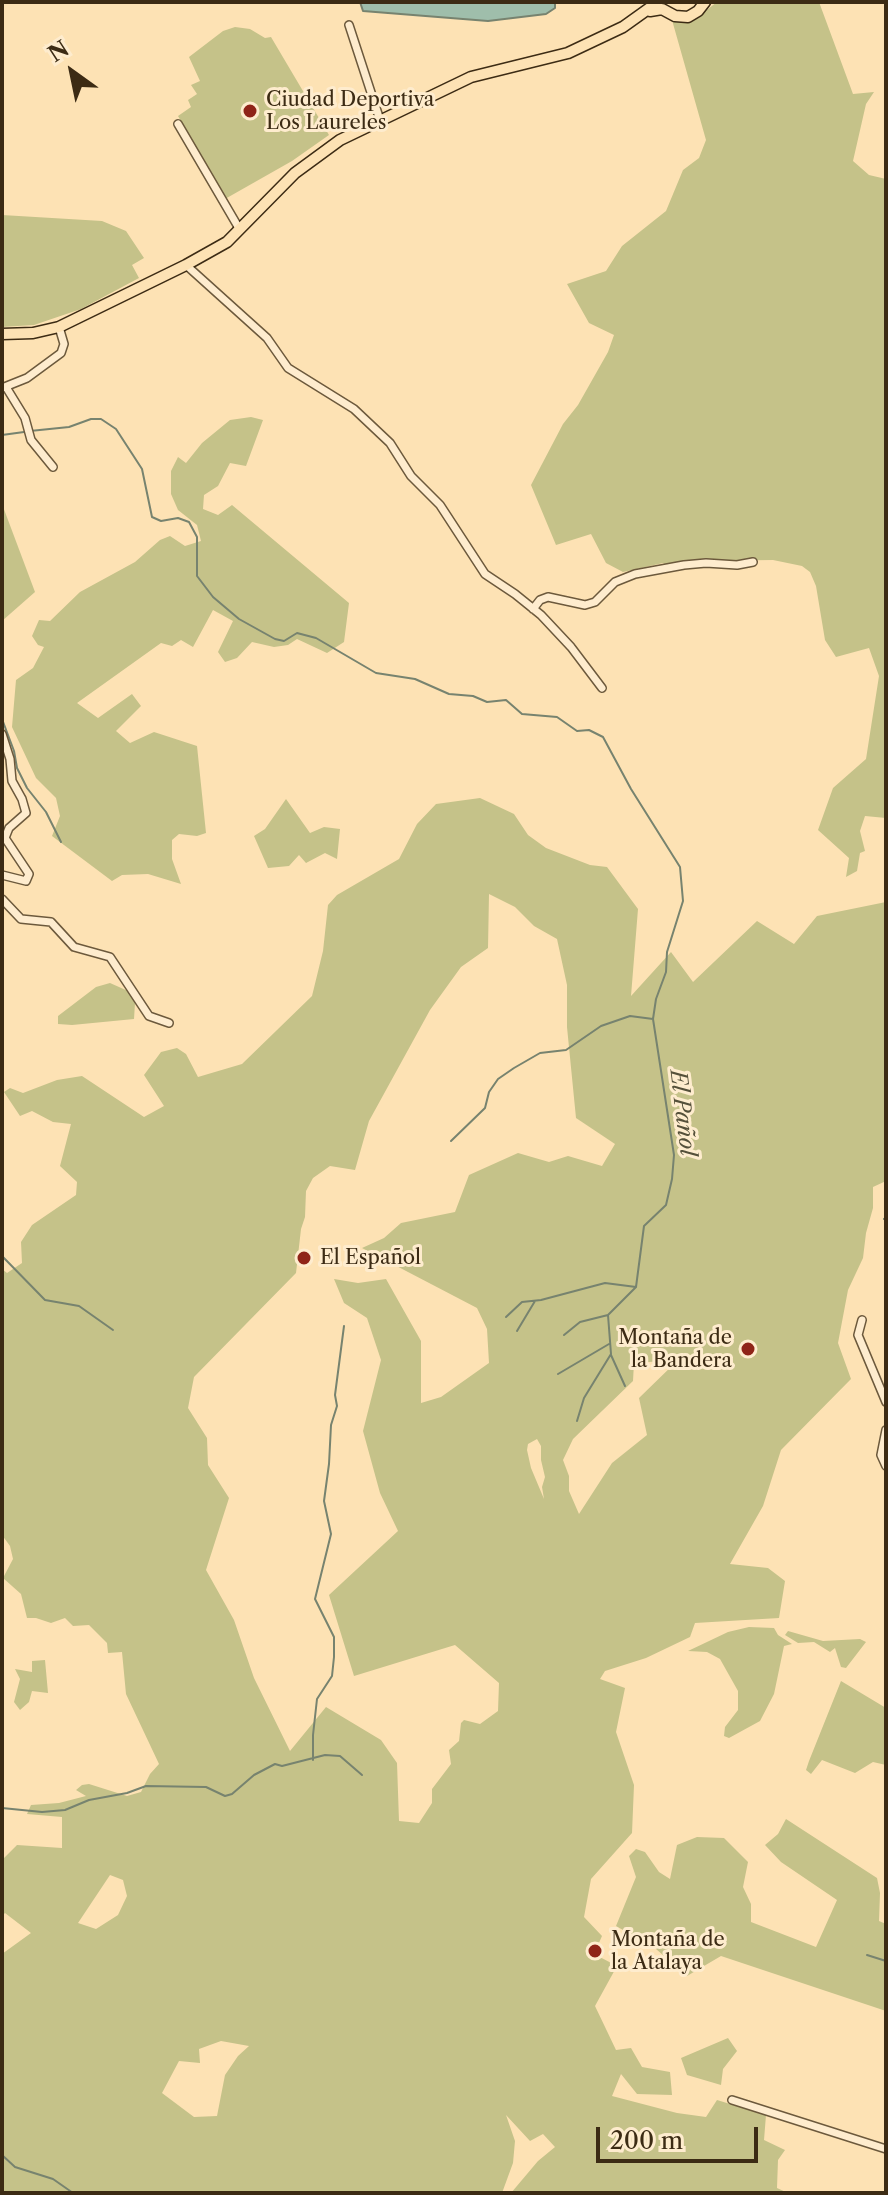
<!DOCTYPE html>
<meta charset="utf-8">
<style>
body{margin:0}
#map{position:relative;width:888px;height:2195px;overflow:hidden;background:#fde2b4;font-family:"Libre Caslon Text",serif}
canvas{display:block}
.frame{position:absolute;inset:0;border:4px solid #3c2b14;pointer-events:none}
.north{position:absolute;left:32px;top:32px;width:80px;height:80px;-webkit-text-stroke:6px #feecce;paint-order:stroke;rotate:327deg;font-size:22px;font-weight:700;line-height:32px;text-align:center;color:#3c2b14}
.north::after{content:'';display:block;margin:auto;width:28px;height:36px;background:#3c2b14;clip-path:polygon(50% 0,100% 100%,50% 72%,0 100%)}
.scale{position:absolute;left:596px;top:2127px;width:162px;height:36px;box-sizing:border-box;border:4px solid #3c2b14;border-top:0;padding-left:10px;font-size:24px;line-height:28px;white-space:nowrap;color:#3c2b14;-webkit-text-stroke:6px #feecce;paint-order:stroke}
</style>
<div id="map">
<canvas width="888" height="2195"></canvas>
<div class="frame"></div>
<div class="north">N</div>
<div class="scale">200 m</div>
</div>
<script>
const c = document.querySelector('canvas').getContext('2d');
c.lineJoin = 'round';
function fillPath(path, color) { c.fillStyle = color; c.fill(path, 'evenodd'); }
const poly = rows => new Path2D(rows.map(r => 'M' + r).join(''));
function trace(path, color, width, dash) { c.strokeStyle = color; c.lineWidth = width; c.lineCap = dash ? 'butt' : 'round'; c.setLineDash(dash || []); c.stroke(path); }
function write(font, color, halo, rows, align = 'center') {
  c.font = font + ' "Libre Caslon Text",serif'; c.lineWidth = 6; c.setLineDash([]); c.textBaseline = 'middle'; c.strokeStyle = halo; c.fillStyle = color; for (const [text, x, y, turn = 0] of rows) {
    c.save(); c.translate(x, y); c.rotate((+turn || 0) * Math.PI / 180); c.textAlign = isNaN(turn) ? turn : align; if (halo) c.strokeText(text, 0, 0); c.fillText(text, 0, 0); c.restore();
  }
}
const green = poly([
 [717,2,819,2,853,94,874,92,866,104,853,161,869,175,886,179,886,818,865,816,860,831,865,851,860,853,857,871,846,877,849,858,818,830,833,788,866,759,879,676,869,648,836,657,825,640,816,586,810,572,802,566,773,560,699,561,669,568,663,563,623,572,606,563,591,534,556,545,531,485,563,424,578,405,608,352,614,335,589,323,567,284,606,271,622,246,666,211,683,170,699,158,706,140,672,20,690,23],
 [235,27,250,29,265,38,271,37,329,135,292,161,225,199,178,116,191,107,188,100,197,94,191,85,200,81,189,57,223,31],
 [2,215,102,221,126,231,144,258,132,265,139,278,81,309,34,325,2,327],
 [251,417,263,420,246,466,230,463,218,486,204,495,203,509,218,515,232,505,349,603,344,642,327,653,297,639,288,645,274,647,252,642,237,658,225,662,218,652,233,621,213,610,193,647,181,640,172,646,161,643,77,703,98,718,132,694,141,706,116,731,130,743,154,732,197,746,206,833,197,836,179,834,172,840,172,859,181,884,148,874,122,875,112,881,52,836,60,816,56,798,36,778,12,727,16,680,33,668,44,647,38,645,32,636,39,620,50,621,80,592,135,562,160,540,170,536,185,546,201,541,197,525,178,510,171,494,171,471,178,457,186,463,202,443,230,420],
 [2,504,35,592,2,621],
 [480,798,514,814,528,835,546,848,590,865,607,867,638,909,631,996,671,952,693,982,757,921,794,944,817,916,886,902,886,1181,873,1187,873,1208,866,1233,863,1258,848,1290,838,1343,851,1379,781,1450,763,1506,730,1564,768,1568,785,1581,779,1618,695,1623,690,1637,646,1658,605,1671,600,1679,625,1688,616,1732,634,1785,632,1833,591,1879,584,1917,602,1936,594,1954,617,1966,595,2006,616,2050,631,2048,642,2067,670,2072,672,2095,637,2094,621,2074,612,2096,677,2113,706,2117,717,2100,766,2115,764,2140,785,2150,778,2160,777,2188,788,2193,511,2193,538,2161,555,2147,543,2134,530,2141,506,2115,515,2141,513,2163,502,2193,2,2193,2,1954,31,1933,5,1913,2,1916,2,1860,17,1845,62,1848,62,1817,27,1814,31,1805,59,1803,86,1796,76,1790,82,1785,89,1784,127,1796,141,1792,150,1774,159,1764,126,1694,122,1652,108,1653,107,1643,89,1625,73,1626,65,1618,51,1623,36,1618,27,1618,21,1594,3,1578,13,1559,10,1546,2,1535,2,1269,7,1273,22,1263,21,1242,32,1225,76,1195,77,1182,60,1166,71,1124,53,1122,32,1111,20,1116,4,1092,10,1088,23,1093,57,1080,82,1076,144,1117,164,1106,144,1075,161,1052,177,1048,186,1054,198,1077,242,1064,312,996,323,951,328,905,337,895,399,859,417,824,436,804],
 [489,894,515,907,534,926,557,939,567,985,567,1027,576,1118,615,1144,602,1166,568,1156,549,1162,518,1153,469,1175,455,1212,401,1223,384,1238,362,1248,477,1308,487,1329,489,1363,441,1397,421,1403,421,1341,386,1279,358,1283,334,1279,344,1303,367,1318,381,1360,363,1431,380,1493,398,1531,329,1595,354,1676,455,1645,499,1683,498,1711,480,1724,464,1720,461,1723,459,1741,449,1750,451,1764,432,1789,432,1803,419,1823,399,1821,397,1763,381,1740,326,1707,290,1751,254,1678,234,1620,206,1570,229,1498,208,1465,207,1438,188,1408,194,1377,296,1273,301,1229,305,1217,306,1191,313,1178,330,1166,355,1170,369,1121,430,1010,461,967,488,948],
 [678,1360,639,1398,647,1435,612,1463,579,1514,569,1491,569,1476,563,1460,573,1439,633,1381,634,1363],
 [537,1439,541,1446,541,1460,545,1477,542,1487,544,1499,531,1468,527,1450,528,1444],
 [110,1875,123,1880,127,1896,118,1915,96,1929,78,1923],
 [221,2041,249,2046,238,2056,225,2075,217,2116,194,2117,162,2093,179,2061,200,2063,199,2049],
 [286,799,310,833,324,827,340,829,337,859,325,853,306,863,299,855,289,866,268,868,254,836,265,829],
 [110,983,128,991,135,1003,134,1019,72,1025,58,1024,58,1016,96,987],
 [749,1627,774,1628,778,1635,792,1644,784,1646,774,1694,760,1721,729,1738,724,1736,725,1727,738,1710,738,1691,720,1659,707,1652,688,1651,728,1632],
 [788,1631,823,1641,860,1639,866,1642,846,1668,841,1667,835,1648,830,1652,814,1642,798,1643,785,1635],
 [45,1660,48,1693,32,1691,29,1702,20,1710,14,1702,20,1679,15,1669,32,1672,32,1661],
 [841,1681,886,1708,886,1765,873,1762,855,1773,822,1760,811,1774,806,1770,809,1761],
 [786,1819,877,1878,880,1893,879,1921,886,1924,886,2011,721,1956,687,1976,656,1949,616,1926,636,1877,629,1856,636,1849,645,1852,659,1872,670,1879,677,1845,697,1837,724,1838,748,1862,743,1887,751,1904,751,1922,816,1947,837,1900,781,1862,765,1845,778,1834],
 [728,2038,737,2051,723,2069,721,2085,687,2075,681,2058]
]);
const water = poly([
 [360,2,555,2,555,8,546,14,488,21,363,11,360,2]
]);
const stream = poly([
 [30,431,69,427,91,419,101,419,116,429,142,469,152,517,161,521,178,518,189,522,197,537,197,576,213,597,239,619,275,639,284,641,297,633,316,638,376,673,415,679,449,694,473,696,487,702,506,700,522,714,557,717,577,731,589,730,603,737,631,789,680,867,683,901,667,952,666,972,656,999,653,1019,630,1016,601,1026,566,1050,540,1053,514,1068,498,1079,489,1092,485,1108,451,1141],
 [2,435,24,432],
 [2,719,14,751,17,768,27,788,46,812,61,842],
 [884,1219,886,1218],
 [2,1256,45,1300,79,1306,113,1330],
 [506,1317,522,1302,541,1300,605,1283,636,1287],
 [517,1331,535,1301],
 [564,1335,580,1322,608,1315],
 [611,1355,625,1386],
 [558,1374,609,1344],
 [577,1421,584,1398,611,1354,608,1315,636,1287,644,1226,666,1205,672,1179,674,1155,653,1019],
 [313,1760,313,1735,317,1699,332,1676,334,1657,334,1637,315,1599,331,1534,324,1501,329,1464,331,1425,337,1406,335,1395,344,1326],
 [2,1808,42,1812,65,1810,89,1800,127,1793,146,1786,206,1787,225,1796,232,1794,254,1775,275,1764,282,1766,325,1755,340,1756,362,1775],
 [867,1955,886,1961],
 [2,2155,15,2167,53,2179,73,2193],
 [288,2193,292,2192]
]);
const street = poly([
 [349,25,380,120],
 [178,124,240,230],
 [186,265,267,338,288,368,354,409,390,443,411,476,440,505,485,574,515,594,541,615,571,647,602,688],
 [6,387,25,418,31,440,53,467],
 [2,388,27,378,61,353,64,344,59,327],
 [533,609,540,600,548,597,585,605,595,602,615,582,635,574,684,565,706,563,737,565,753,562],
 [2,734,10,759,12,781,22,799,26,813,9,828,5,838,29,874,26,881,2,875],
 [2,899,21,919,51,922,74,947,110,957,149,1016,169,1023],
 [862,1320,858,1335,886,1402],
 [886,1430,881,1455,886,1466],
 [732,2100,886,2149]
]);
const primary = poly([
 [650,11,662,9,675,16,688,17,698,11,705,2],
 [2,334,33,333,59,327,186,265,227,242,295,173,340,140,471,77,568,53,623,27,658,2]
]);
const markers = [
 [250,111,8,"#8f2418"],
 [304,1258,8,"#8f2418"],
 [748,1349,8,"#8f2418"],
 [595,1951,8,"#8f2418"]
];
const poiNames = [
 ["Ciudad Deportiva",266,100],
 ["Los Laureles",266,123],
 ["El Español",320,1258],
 ["Montaña de",732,1338,"right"],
 ["la Bandera",732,1361,"right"],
 ["Montaña de",611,1940],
 ["la Atalaya",611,1963]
];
const waterNames = [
 ["El Pañol",682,1113,83]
];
fillPath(green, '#c5c289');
fillPath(water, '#9fbeab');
trace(water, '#77836f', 2);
trace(stream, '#77836f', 2);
trace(street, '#6c593c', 10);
trace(primary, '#3c2b14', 13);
trace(street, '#feecce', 7);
trace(primary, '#fde2b4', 10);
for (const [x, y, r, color] of markers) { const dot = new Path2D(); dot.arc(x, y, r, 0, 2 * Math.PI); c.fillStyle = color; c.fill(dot); trace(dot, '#feecce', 3); }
write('20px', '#3c2b14', '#feecce', poiNames, 'left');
write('italic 22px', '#55503a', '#feecce', waterNames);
</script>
